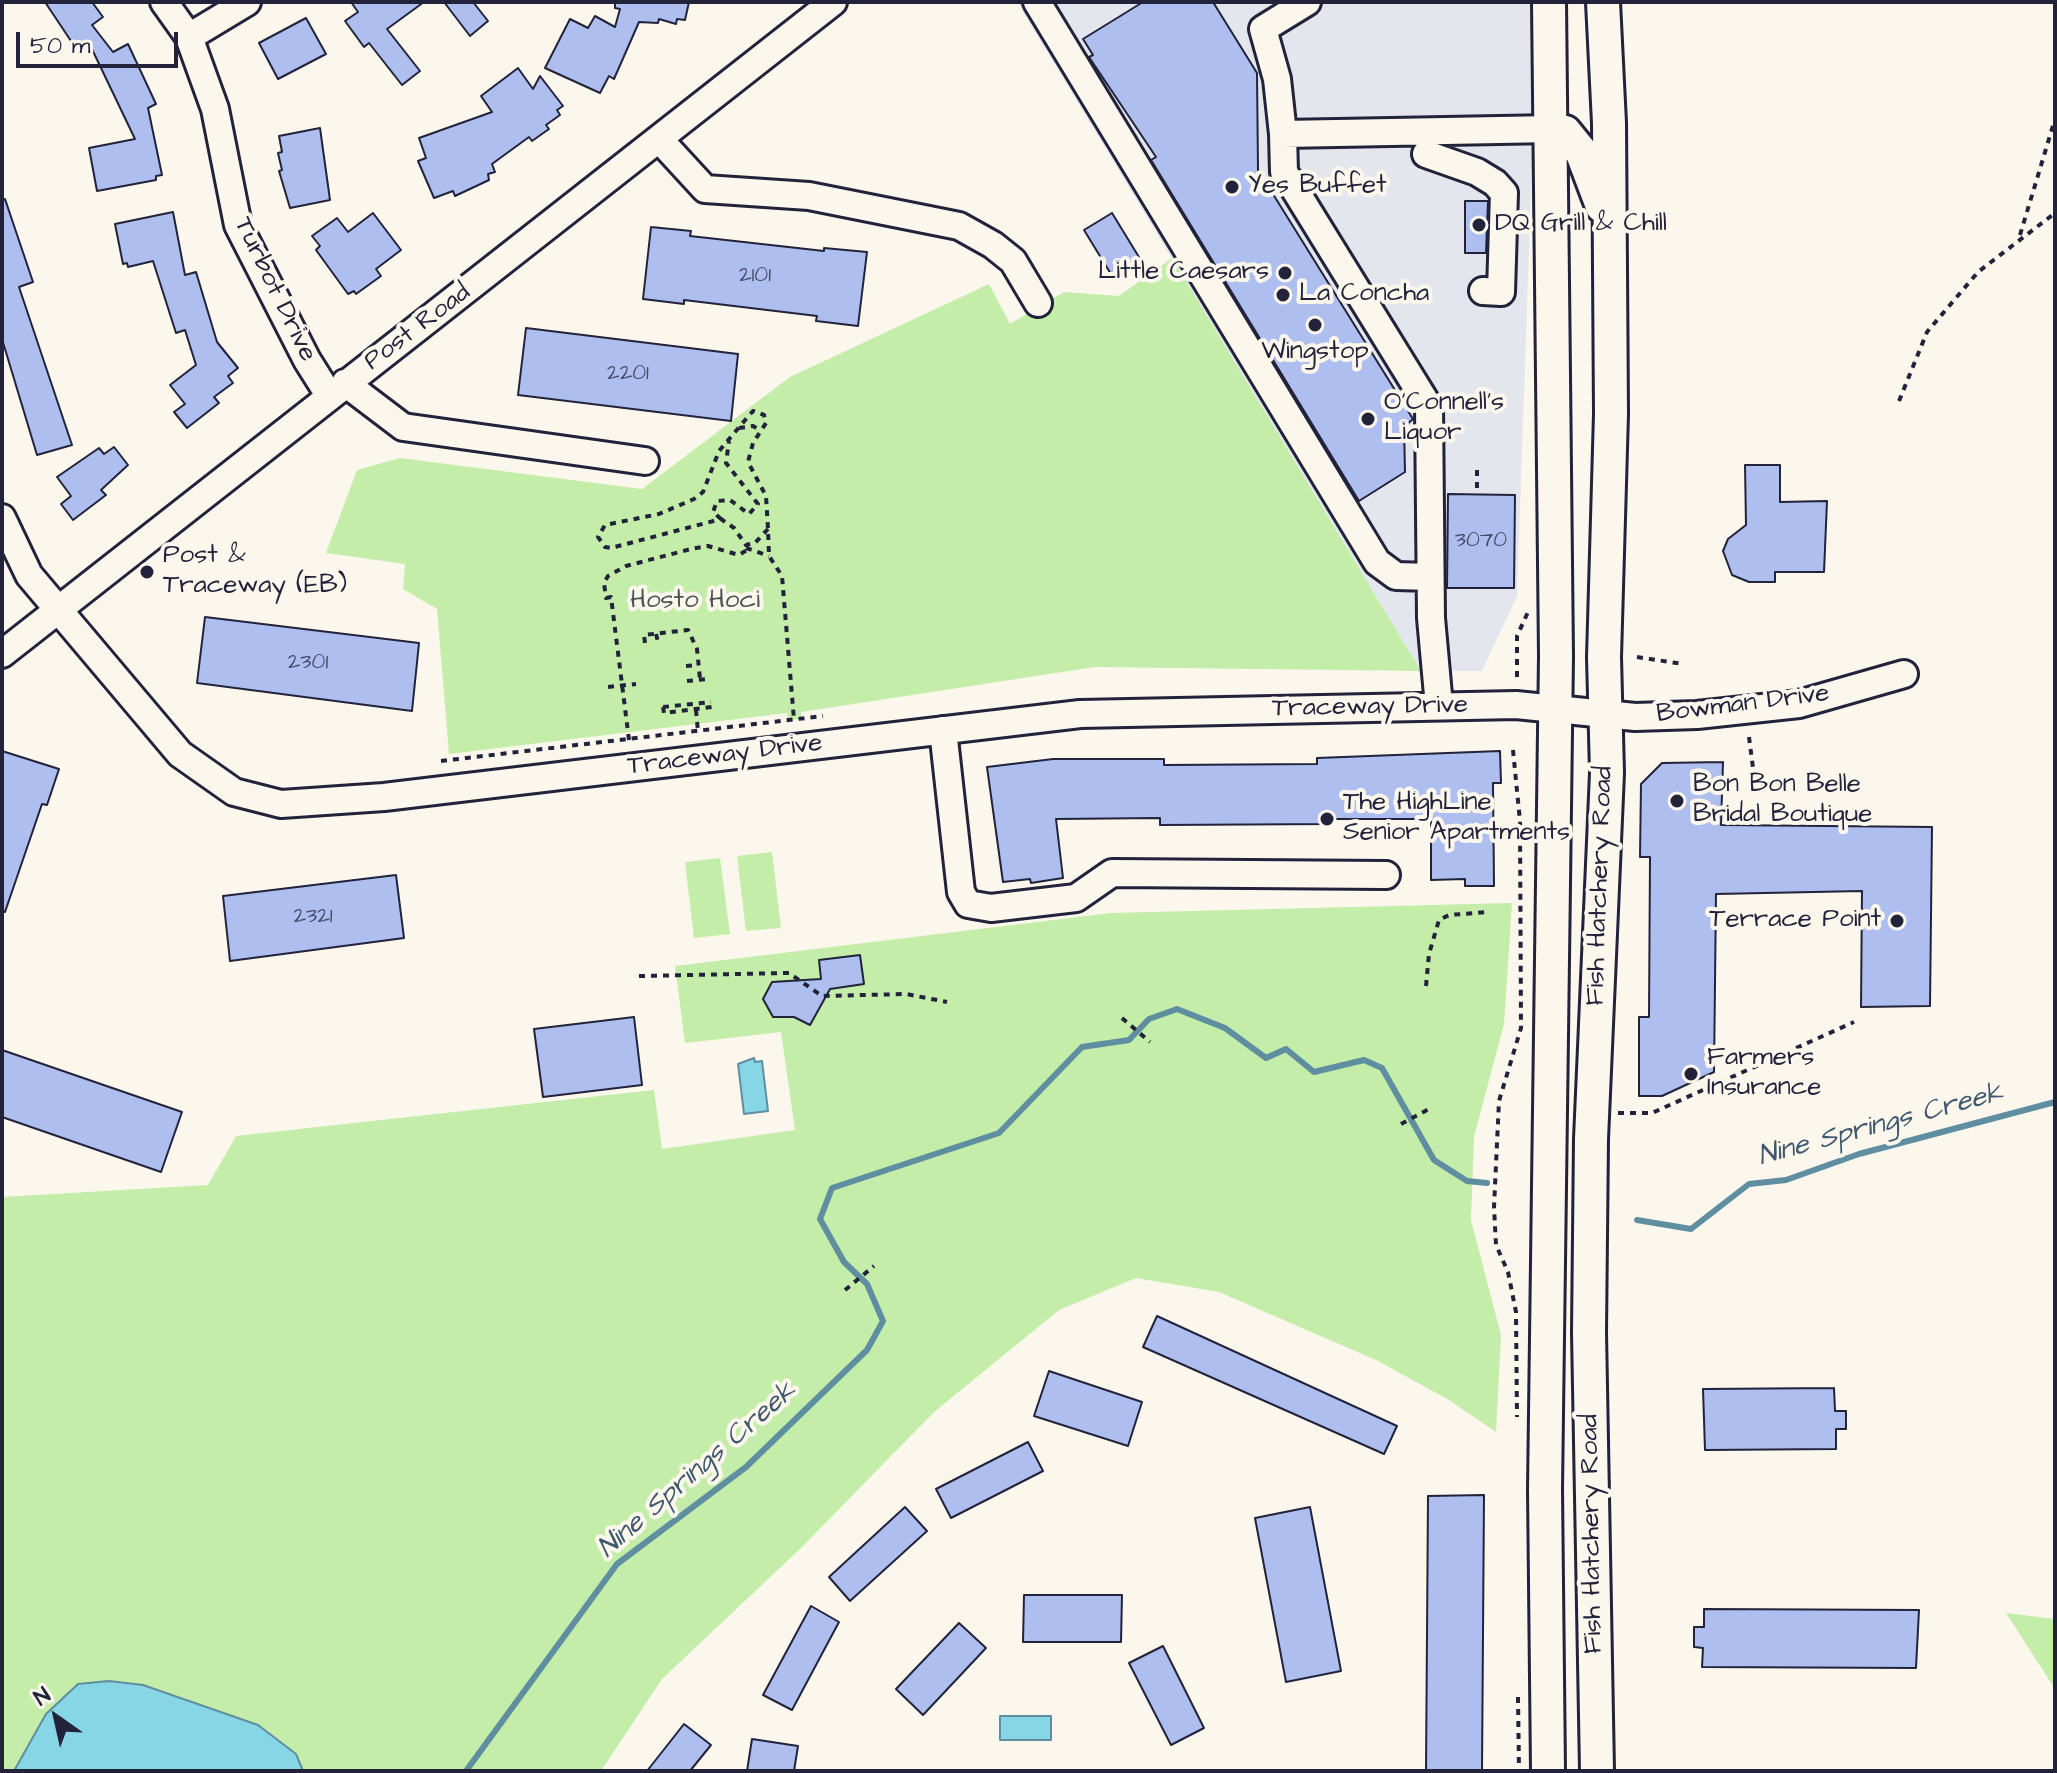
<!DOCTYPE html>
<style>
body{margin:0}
#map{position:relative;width:2057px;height:1773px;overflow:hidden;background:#fbf7ec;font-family:"Architects Daughter",sans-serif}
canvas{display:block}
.frame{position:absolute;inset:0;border:4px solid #22223b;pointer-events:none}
.north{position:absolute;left:16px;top:1677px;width:80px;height:80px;-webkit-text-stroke:6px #fbf7ec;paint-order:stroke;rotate:326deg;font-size:22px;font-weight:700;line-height:32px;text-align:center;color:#22223b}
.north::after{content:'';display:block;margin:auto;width:28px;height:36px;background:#22223b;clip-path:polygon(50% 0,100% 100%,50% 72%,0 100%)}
.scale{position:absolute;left:16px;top:32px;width:162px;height:36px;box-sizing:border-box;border:4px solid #22223b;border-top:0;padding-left:10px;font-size:24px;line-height:28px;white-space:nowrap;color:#22223b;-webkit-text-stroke:6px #fbf7ec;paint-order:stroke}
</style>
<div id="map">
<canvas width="2057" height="1773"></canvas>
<div class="frame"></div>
<div class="north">N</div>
<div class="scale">50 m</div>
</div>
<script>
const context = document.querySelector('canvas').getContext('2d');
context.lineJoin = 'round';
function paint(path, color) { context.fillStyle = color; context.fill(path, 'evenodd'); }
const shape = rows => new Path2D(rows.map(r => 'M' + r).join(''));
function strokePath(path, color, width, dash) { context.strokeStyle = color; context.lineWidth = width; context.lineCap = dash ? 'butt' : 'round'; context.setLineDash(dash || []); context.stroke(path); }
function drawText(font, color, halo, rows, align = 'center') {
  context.font = font + ' "Architects Daughter",sans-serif'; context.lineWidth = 8; context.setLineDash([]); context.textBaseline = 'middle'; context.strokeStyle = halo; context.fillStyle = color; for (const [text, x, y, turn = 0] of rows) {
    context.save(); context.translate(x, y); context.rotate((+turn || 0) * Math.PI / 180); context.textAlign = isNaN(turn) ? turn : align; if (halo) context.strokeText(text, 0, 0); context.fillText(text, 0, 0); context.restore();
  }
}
paint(shape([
 [1017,2,1531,2,1534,102,1517,596,1482,671,1421,671]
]), '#e4e6ed');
paint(shape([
 [1172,258,1421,671,1095,667,801,712,801,719,788,720,787,713,449,754,437,609,403,589,405,564,326,553,357,470,400,458,642,489,790,377,989,284,1010,324,1064,292,1119,296],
 [772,852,781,928,746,931,737,856],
 [720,858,730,934,694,938,685,862],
 [1512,903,1504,1024,1474,1137,1471,1220,1501,1335,1496,1432,1449,1400,1376,1360,1219,1292,1136,1278,1059,1310,934,1412,801,1548,662,1679,601,1771,2,1771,2,1197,208,1185,236,1136,654,1090,662,1149,795,1130,781,1032,685,1043,675,966,1111,913],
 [2006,1613,2055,1619,2055,1689]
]), '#c3eda9');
const water = shape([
 [754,1058,755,1062,762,1061,768,1111,744,1114,738,1064,754,1058],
 [109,1681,143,1685,258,1725,296,1754,303,1771,14,1771,46,1714,78,1684,109,1681],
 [1000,1716,1051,1716,1051,1740,1000,1740,1000,1716]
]);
paint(water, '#87d6e5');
strokePath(water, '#5f8ea1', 2);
strokePath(shape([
 [1637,1220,1691,1229,1749,1184,1786,1180,1859,1154,2055,1102],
 [466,1771,617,1564,746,1467,867,1350,883,1321,867,1284,844,1262,820,1219,832,1188,999,1133,1082,1047,1129,1040,1149,1019,1177,1009,1225,1028,1266,1058,1286,1049,1314,1072,1364,1060,1382,1068,1434,1160,1467,1181,1487,1183]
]), '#5f8ea1', 6);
const building = shape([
 [45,2,92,2,103,17,92,25,113,52,128,44,156,104,148,108,162,175,156,176,156,180,97,191,89,148,135,139,90,45,79,53,45,2],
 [351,2,424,2,387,29,420,71,402,85,369,43,364,47,345,21,358,12,351,2],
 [444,2,473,2,488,21,470,36,444,2],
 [615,2,689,2,685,20,677,19,676,24,659,19,658,23,639,22,614,79,609,76,600,93,545,68,570,19,588,28,595,16,615,27,620,9,615,8,615,2],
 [1143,2,1213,2,1257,73,1258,170,1413,419,1404,427,1405,472,1359,501,1151,160,1156,157,1089,57,1093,55,1083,39,1143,2],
 [306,18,326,54,278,79,259,43,306,18],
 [518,68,533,89,540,76,563,106,557,110,560,115,546,125,549,129,532,141,529,137,492,164,495,172,488,174,489,180,455,196,453,191,434,198,418,161,426,158,419,138,492,112,481,96,518,68],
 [320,128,330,200,290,208,279,171,282,170,278,153,282,152,279,136,320,128],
 [5,199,33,282,19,287,72,445,37,455,2,339,2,200,5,199],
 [1465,201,1488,201,1486,253,1465,253,1465,201],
 [173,212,185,275,196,272,217,342,238,368,228,376,233,383,214,397,219,403,187,428,174,412,185,404,170,385,196,365,185,330,176,333,153,261,128,267,127,263,123,264,115,224,173,212],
 [373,213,401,250,376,269,381,276,356,294,354,291,348,294,316,250,320,246,312,236,337,218,348,232,373,213],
 [1112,213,1142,262,1114,279,1084,230,1112,213],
 [651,227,691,231,690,236,824,251,824,248,867,252,858,326,816,321,817,316,684,300,684,304,643,299,651,227],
 [526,328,738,354,731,421,518,395,526,328],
 [114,447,128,465,101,490,106,495,73,520,61,504,71,496,57,477,99,448,104,454,114,447],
 [1745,465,1780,465,1780,502,1827,501,1824,572,1775,572,1775,582,1749,582,1732,575,1723,551,1728,539,1746,525,1745,465],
 [1448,494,1515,495,1514,588,1447,588,1448,494],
 [205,617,419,643,412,711,197,683,205,617],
 [2,751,59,769,47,805,42,804,5,912,2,911,2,751],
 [1500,751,1501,783,1493,783,1494,886,1465,886,1465,879,1431,880,1431,819,1332,819,1332,824,1160,825,1160,818,1056,819,1063,878,1031,883,1030,879,1003,882,987,767,1053,759,1164,759,1164,765,1317,764,1317,758,1500,751],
 [1723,762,1721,825,1932,827,1930,1006,1861,1007,1862,891,1716,894,1714,1072,1662,1096,1639,1096,1639,1017,1649,1017,1650,857,1640,857,1641,784,1662,763,1723,762],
 [396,875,404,938,230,961,223,896,396,875],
 [860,955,864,984,830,989,810,1025,794,1017,773,1017,763,999,772,982,821,979,819,960,860,955],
 [634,1017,642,1085,543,1097,534,1029,634,1017],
 [2,1050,182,1112,161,1172,2,1117,2,1050],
 [1157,1316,1397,1426,1384,1454,1143,1347,1157,1316],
 [1049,1371,1142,1402,1128,1446,1034,1416,1049,1371],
 [1834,1388,1835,1411,1846,1411,1846,1429,1836,1429,1836,1449,1705,1450,1703,1389,1834,1388],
 [1028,1442,1043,1471,951,1518,936,1489,1028,1442],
 [1484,1495,1482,1771,1426,1771,1428,1496,1484,1495],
 [905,1507,927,1531,850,1601,829,1577,905,1507],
 [1310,1507,1341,1671,1286,1682,1255,1518,1310,1507],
 [1024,1595,1122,1595,1121,1642,1023,1642,1024,1595],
 [811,1606,839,1622,792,1710,763,1695,811,1606],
 [1704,1609,1919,1610,1916,1668,1702,1667,1703,1648,1694,1647,1694,1627,1704,1627,1704,1609],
 [959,1623,986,1648,923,1715,896,1689,959,1623],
 [1163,1646,1204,1728,1171,1745,1129,1663,1163,1646],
 [684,1724,711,1745,690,1771,647,1771,684,1724],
 [752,1739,798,1746,794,1771,747,1771,752,1739]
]);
paint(building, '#aebfef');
strokePath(building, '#22223b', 2);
const minor = shape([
 [164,2,189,37,215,109,238,225,307,360,329,395],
 [1037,2,1377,562,1396,576,1430,577],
 [1307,2,1263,29,1277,79,1283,134,1553,129],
 [189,37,247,2],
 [1283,134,1284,172,1429,407,1431,618,1439,706],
 [659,139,705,189,809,196,959,226,993,245,1013,261,1038,303],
 [1426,154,1477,172,1495,183,1504,193,1501,292,1483,291],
 [345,383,403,427,645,461],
 [2,518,29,575,180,754,234,792,281,804,384,797,1080,714,1516,705,1635,717,1697,715,1799,704,1904,674],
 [2,654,833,2],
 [943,730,961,892,968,904,991,908,1076,898,1112,873,1386,875]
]);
const major = shape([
 [1553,129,1565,132,1582,153,1602,206],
 [1548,1771,1545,1489,1556,656,1549,2],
 [1597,1771,1589,1332,1591,1139,1607,773,1604,657,1611,414,1609,123,1603,2]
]);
strokePath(minor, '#22223b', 32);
strokePath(major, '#22223b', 38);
strokePath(shape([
 [2020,235,2055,119],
 [1899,401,1927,332,1978,272,2055,213],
 [739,428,753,426,760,430],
 [1477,470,1477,494],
 [721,519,713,512,717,501,730,500,749,514,758,504,726,463,729,441],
 [768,529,755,543,746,545,734,528,721,519,611,548,605,547,598,537,605,525,659,514,694,499,703,492,719,451,746,419,753,411,764,415,766,423,753,443,748,462,766,496,768,529,769,556,782,576,794,720],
 [746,548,769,556],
 [656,634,658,642],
 [645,643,644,635,688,630,697,649,700,679],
 [1637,657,1683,664],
 [686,666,698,665],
 [1517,677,1517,636,1528,612],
 [687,681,708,679],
 [608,687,636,684],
 [663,707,664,713,712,707],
 [663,707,711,702],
 [696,710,698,732],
 [1749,737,1753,768,1768,787,1782,792],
 [629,740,611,597,606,598,604,583,608,576,626,566,691,549,708,546,739,555,747,550],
 [1513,750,1520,821,1521,1028,1499,1101,1494,1207,1496,1245,1508,1272,1516,1312,1517,1417],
 [441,761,823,716],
 [639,976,789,973,822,996,906,994,947,1002],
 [1426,986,1429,954,1439,920,1449,915,1488,912],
 [1122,1018,1150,1042],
 [1618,1113,1652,1113,1854,1022],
 [1401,1124,1429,1109],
 [845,1290,874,1266],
 [1518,1697,1519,1771]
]), '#22223b', 4, [6, 6]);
strokePath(minor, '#fbf7ec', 26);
strokePath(major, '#fbf7ec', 32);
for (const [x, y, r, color] of [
 [1232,187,8,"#22223b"],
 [1479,225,8,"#22223b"],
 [1285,273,8,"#22223b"],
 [1283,295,8,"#22223b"],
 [1315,325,8,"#22223b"],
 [1368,419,8,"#22223b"],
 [147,572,8,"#22223b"],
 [1677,801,8,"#22223b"],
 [1327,819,8,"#22223b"],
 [1897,921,8,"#22223b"],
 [1691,1074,8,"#22223b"]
]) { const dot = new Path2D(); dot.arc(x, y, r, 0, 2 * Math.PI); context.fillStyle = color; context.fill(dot); strokePath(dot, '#fbf7ec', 3); }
drawText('22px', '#454968', null, [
 ["2101",755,276],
 ["2201",628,374],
 ["3070",1481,541],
 ["2301",308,663],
 ["2321",313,917]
]);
drawText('26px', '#22223b', '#fbf7ec', [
 ["Yes Buffet",1248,187],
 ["DQ Grill & Chill",1495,225],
 ["Little Caesars",1269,273,"right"],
 ["La Concha",1299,295],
 ["Wingstop",1315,353,"center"],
 ["O'Connell's",1384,404],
 ["Liquor",1384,434],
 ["Post &",163,557],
 ["Traceway (EB)",163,587],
 ["Bon Bon Belle",1693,786],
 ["Bridal Boutique",1693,816],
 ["The HighLine",1343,804],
 ["Senior Apartments",1343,834],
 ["Terrace Point",1881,921,"right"],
 ["Farmers",1707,1059],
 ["Insurance",1707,1089]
], 'left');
drawText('26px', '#22223b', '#fbf7ec', [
 ["Turbot Drive",274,290,64],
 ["Post Road",418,328,-37],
 ["Bowman Drive",1743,705,-7],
 ["Traceway Drive",1370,708,-1],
 ["Traceway Drive",725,756,-7],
 ["Fish Hatchery Road",1601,886,-88],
 ["Fish Hatchery Road",1593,1534,-91]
]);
drawText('26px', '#4a5556', '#fbf7ec', [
 ["Hosto Hoci",695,602]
]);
drawText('italic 28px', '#40586e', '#fbf7ec', [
 ["Nine Springs Creek",1881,1126,-15],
 ["Nine Springs Creek",698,1471,-41]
]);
</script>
